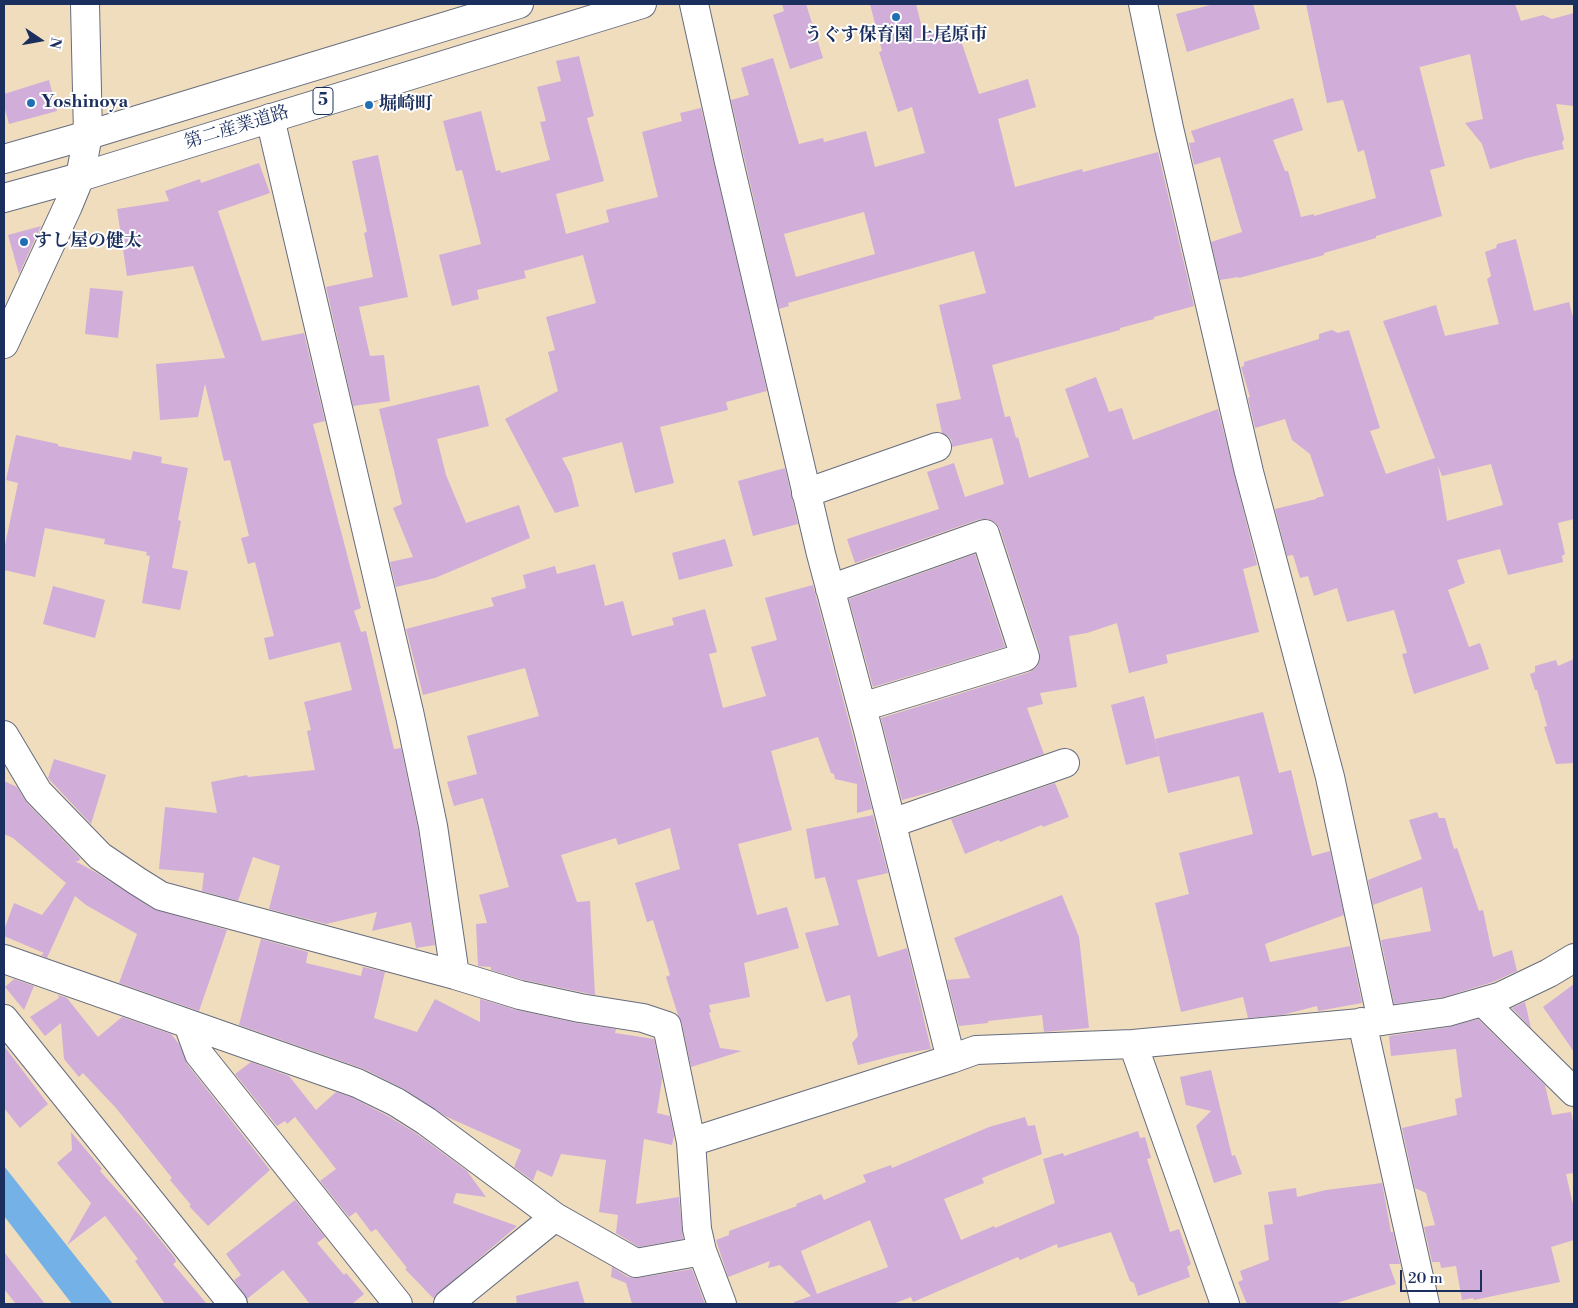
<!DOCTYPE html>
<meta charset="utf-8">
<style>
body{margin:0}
#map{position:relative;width:1578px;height:1308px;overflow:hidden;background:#f0ddbd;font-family:"Libre Bodoni",serif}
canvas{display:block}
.frame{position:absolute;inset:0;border:5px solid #1b2f5e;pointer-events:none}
.north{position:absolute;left:15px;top:15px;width:50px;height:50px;-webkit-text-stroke:4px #fff;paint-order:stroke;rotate:102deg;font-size:14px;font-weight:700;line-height:20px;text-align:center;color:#1b2f5e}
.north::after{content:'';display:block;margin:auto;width:18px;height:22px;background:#1b2f5e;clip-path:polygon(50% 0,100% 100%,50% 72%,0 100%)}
.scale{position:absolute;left:1400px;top:1270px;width:82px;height:22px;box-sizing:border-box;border:2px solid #1b2f5e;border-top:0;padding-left:6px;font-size:15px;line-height:18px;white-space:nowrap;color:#1b2f5e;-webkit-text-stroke:4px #fff;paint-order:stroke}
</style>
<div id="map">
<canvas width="1578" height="1308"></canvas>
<div class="frame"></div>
<div class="north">N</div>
<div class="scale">20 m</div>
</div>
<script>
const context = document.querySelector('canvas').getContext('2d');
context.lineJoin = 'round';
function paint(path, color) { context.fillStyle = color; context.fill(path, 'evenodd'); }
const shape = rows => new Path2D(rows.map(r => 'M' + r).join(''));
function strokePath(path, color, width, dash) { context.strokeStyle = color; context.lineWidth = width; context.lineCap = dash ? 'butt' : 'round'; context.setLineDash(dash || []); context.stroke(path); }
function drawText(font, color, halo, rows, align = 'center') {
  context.font = font + ' "Libre Bodoni","Noto Serif JP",serif'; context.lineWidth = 4; context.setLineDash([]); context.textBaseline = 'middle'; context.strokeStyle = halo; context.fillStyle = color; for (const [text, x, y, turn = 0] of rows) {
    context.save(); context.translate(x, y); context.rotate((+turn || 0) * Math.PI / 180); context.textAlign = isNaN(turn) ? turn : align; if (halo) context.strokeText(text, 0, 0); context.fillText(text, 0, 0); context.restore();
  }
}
paint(shape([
 [4,1166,113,1304,72,1304,4,1216]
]), '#73b1e6');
paint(shape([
 [782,4,806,4,823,58,790,69,773,15,784,11],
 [870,4,916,4,924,36,956,26,979,94,1028,79,1036,107,998,119,1015,187,1082,169,1083,172,1158,152,1194,306,1154,317,1154,319,1120,328,1120,330,992,365,1005,417,1010,416,1016,438,1018,437,1029,478,1089,457,1065,389,1096,377,1109,412,1122,408,1133,440,1218,409,1257,565,1243,569,1259,632,1166,655,1168,663,1129,673,1117,623,1087,633,1069,636,1077,687,1040,693,1043,704,1027,708,1044,754,939,790,902,800,881,718,1030,672,1037,667,1040,660,1040,652,1000,529,995,522,987,519,980,519,855,563,847,539,939,509,927,472,954,463,965,497,1004,484,992,438,952,447,952,441,948,436,942,433,936,404,961,399,939,305,986,293,974,251,788,303,789,306,779,309,731,100,749,95,741,68,773,58,799,144,823,138,824,142,866,131,875,167,925,153,912,107,898,112,879,52,882,51],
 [864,212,875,254,796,277,784,234],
 [1214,4,1253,4,1260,29,1187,52,1176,14],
 [1306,4,1515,4,1521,21,1543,15,1552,19,1574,13,1574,106,1556,104,1564,139,1562,143,1564,149,1527,158,1490,169,1482,144,1465,123,1483,119,1470,54,1420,67,1419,65,1445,166,1430,170,1442,216,1376,236,1376,238,1324,253,1324,255,1239,278,1238,277,1220,280,1211,242,1242,232,1220,157,1194,165,1189,143,1195,142,1191,131,1293,98,1303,130,1273,140,1285,171,1288,171,1301,217,1314,214,1314,216,1376,198,1364,150,1358,152,1343,100,1327,103],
 [579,56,594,116,587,118,604,181,556,194,566,234,609,222,606,210,658,197,642,132,682,121,680,113,701,108,767,391,726,402,728,410,660,427,674,483,635,493,622,442,562,458,571,475,579,506,555,513,505,419,558,391,548,352,555,350,546,317,596,303,583,255,524,271,526,278,477,290,479,299,452,306,439,255,481,244,462,170,456,171,443,121,481,111,496,171,500,170,501,173,550,160,540,122,546,121,537,87,561,81,556,61],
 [49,80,57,111,9,124,4,106,4,94],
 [378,155,408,297,359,307,370,356,384,355,390,401,353,406,326,287,373,277,364,233,367,232,352,161],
 [259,163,270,193,218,211,262,341,304,333,325,421,313,424,361,608,354,611,361,632,366,631,394,749,401,748,418,829,435,945,416,948,411,922,372,931,377,912,326,924,269,909,280,866,253,857,238,901,202,891,204,873,159,869,165,807,217,813,211,782,247,775,248,777,315,770,307,731,311,730,304,702,352,690,340,642,269,660,264,638,274,636,255,562,248,564,241,538,249,536,230,460,224,461,205,384,198,417,160,420,156,364,225,358,193,266,127,276,117,209,169,201,165,191,200,179,201,183],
 [41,226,19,274,8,235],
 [1516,239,1534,311,1569,302,1574,321,1574,519,1558,523,1565,554,1562,556,1563,562,1508,575,1500,549,1457,560,1465,583,1448,590,1469,647,1480,643,1489,669,1414,694,1402,654,1407,653,1394,610,1347,622,1337,588,1314,596,1308,576,1300,578,1293,555,1287,556,1275,509,1316,499,1316,498,1324,496,1310,454,1292,440,1285,419,1255,428,1248,398,1250,397,1241,367,1244,366,1244,362,1319,339,1319,334,1332,330,1338,333,1349,330,1380,428,1370,431,1386,474,1435,458,1383,321,1436,305,1445,336,1499,324,1487,279,1491,276,1485,252,1496,248,1497,244],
 [1491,464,1503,505,1447,521,1438,466,1442,476],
 [90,288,123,291,118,338,85,334],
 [479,385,489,426,437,439,446,475,466,523,519,505,530,538,435,578,396,587,390,562,413,557,393,508,402,504,379,409],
 [16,435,58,444,58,446,131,460,133,451,162,457,161,463,188,468,178,520,181,521,172,568,188,571,180,610,142,603,150,556,146,555,147,552,104,544,105,539,45,528,35,577,4,570,4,550,18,483,6,480],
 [785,468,798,524,753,536,738,481],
 [725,539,733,566,679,580,672,553],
 [975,554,1005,647,873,687,849,599],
 [595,564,605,606,623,601,632,636,674,625,672,618,705,609,717,652,709,654,723,708,766,696,751,647,777,640,765,598,813,585,872,809,857,813,857,784,835,779,834,774,831,773,818,737,771,751,792,830,738,844,757,915,787,907,799,948,744,963,750,997,709,1005,711,1012,709,1013,720,1048,742,1051,691,1067,682,1023,678,1015,666,977,670,975,653,920,647,922,635,883,680,869,670,828,618,845,616,838,561,855,577,902,590,901,595,995,524,980,491,970,491,967,478,966,476,924,487,923,479,895,509,887,483,798,454,806,447,782,477,774,467,736,539,716,525,668,423,695,406,629,494,606,491,598,526,588,523,575,555,566,557,574],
 [53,586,105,600,95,638,43,624],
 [1574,659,1574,763,1556,764,1544,727,1547,726,1537,690,1535,690,1530,674,1535,672,1535,666,1556,660,1558,666],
 [1144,696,1159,756,1126,765,1111,705],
 [1263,712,1279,773,1291,770,1312,856,1330,851,1344,915,1265,944,1270,962,1350,946,1362,1003,1318,1011,1317,1006,1282,1015,1248,1018,1243,997,1181,1012,1155,903,1189,894,1179,853,1253,834,1239,776,1168,793,1155,739],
 [54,759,106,775,91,824,48,778],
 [4,781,17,787,27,803,80,858,79,861,75,861,97,873,153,909,227,930,199,1011,119,983,137,934,86,905,75,896,47,958,41,955,44,953,4,936,4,930,14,903,42,915,66,883,13,838,4,834],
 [1055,783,1069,817,1043,827,1042,825,1000,842,999,840,965,854,951,819],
 [1437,812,1439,818,1445,818,1454,849,1457,848,1479,911,1483,910,1493,957,1512,950,1517,971,1493,982,1444,997,1394,1004,1381,940,1431,931,1422,887,1373,905,1368,880,1422,859,1409,820],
 [873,815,888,873,857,880,878,957,907,948,931,1049,900,1054,858,1065,852,1043,858,1036,850,995,826,1002,805,933,839,925,825,877,815,879,806,829],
 [1062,895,1079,937,1089,1028,1044,1032,1042,1015,988,1021,988,1023,959,1026,947,980,970,978,954,938],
 [261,939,308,952,306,963,361,976,363,967,385,972,374,1018,417,1032,435,999,480,1022,480,999,517,1010,577,1023,616,1029,615,1033,654,1039,662,1079,657,1113,670,1116,674,1136,672,1145,644,1139,636,1204,679,1197,683,1239,639,1247,616,1233,618,1215,599,1212,606,1160,561,1154,552,1177,537,1170,533,1181,514,1167,521,1150,445,1116,404,1089,364,1069,239,1025],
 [14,979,34,986,24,1010,5,987],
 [1574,984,1574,1052,1543,1007],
 [58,995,67,998,98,1037,122,1017,171,1034,179,1044,187,1064,270,1170,208,1226,189,1206,191,1205,170,1180,172,1178,116,1108,83,1073,79,1077,64,1059,61,1023,45,1036,30,1017,59,998],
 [1525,1002,1531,1028,1512,1008],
 [1478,1019,1545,1085,1552,1115,1571,1112,1574,1127,1574,1173,1566,1174,1574,1209,1574,1240,1551,1247,1560,1282,1474,1300,1473,1298,1462,1300,1456,1266,1441,1268,1440,1262,1432,1262,1424,1227,1435,1225,1426,1193,1415,1188,1402,1128,1457,1115,1455,1099,1462,1097,1456,1049,1391,1056,1389,1036,1449,1027],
 [4,1046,48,1104,20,1128,4,1108],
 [251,1062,289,1076,316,1110,336,1092,351,1097,388,1116,417,1134,467,1171,486,1197,456,1193,453,1203,517,1226,433,1298,405,1269,407,1268,376,1229,371,1232,356,1212,349,1217,320,1181,336,1169,295,1117,287,1124,285,1121,277,1126,235,1074],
 [1211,1070,1232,1156,1235,1155,1242,1174,1214,1183,1196,1126,1211,1111,1186,1105,1180,1077],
 [1025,1117,1028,1126,1035,1125,1042,1154,982,1178,984,1183,944,1199,961,1240,994,1226,995,1228,1055,1203,1043,1159,1063,1153,1064,1156,1138,1131,1140,1138,1145,1137,1151,1158,1147,1159,1170,1232,1179,1229,1191,1264,1187,1267,1190,1277,1138,1296,1134,1283,1130,1281,1111,1232,1058,1248,1057,1244,1020,1260,1018,1257,913,1302,911,1297,893,1304,794,1304,794,1302,811,1296,780,1265,768,1268,770,1261,728,1277,716,1240,729,1235,729,1231,797,1206,796,1204,821,1194,824,1200,866,1182,863,1175,891,1165,892,1168,989,1127],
 [870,1220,888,1267,817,1294,801,1251],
 [71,1132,102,1169,100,1171,144,1220,175,1258,176,1262,173,1264,207,1304,165,1304,135,1261,138,1259,105,1216,67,1245,91,1203,57,1163,72,1150],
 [1382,1183,1391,1232,1393,1232,1400,1264,1389,1264,1396,1284,1334,1304,1247,1304,1238,1282,1243,1280,1240,1271,1269,1260,1264,1225,1273,1224,1268,1192,1296,1188,1297,1197,1326,1190],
 [295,1200,325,1237,317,1243,344,1275,346,1273,364,1294,352,1304,310,1304,283,1270,247,1299,234,1280,241,1275,226,1254],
 [4,1252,45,1304,16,1304,4,1289],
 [612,1267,628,1277,638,1278,692,1269,705,1304,632,1304,626,1283,611,1277],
 [578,1281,585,1304,517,1304,516,1296]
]), '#d1add9');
const street = shape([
 [694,4,729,162,821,554,868,730,951,1059],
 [1143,4,1169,128,1249,472,1330,777,1382,1021],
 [270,118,410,716,433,826,455,975],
 [4,344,68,206,80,177,88,135,85,4],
 [806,493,937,447],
 [830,589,985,534,1025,657,862,707],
 [4,735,38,792,100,856,137,881,161,896,455,975,520,995,580,1008,643,1018,667,1026,691,1142,697,1229,702,1251,722,1304],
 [892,823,1065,763],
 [4,959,357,1083,396,1102,426,1121,555,1217,636,1263,702,1251],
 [1483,1002,1574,1092],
 [4,1019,233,1304],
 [1362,1022,1425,1304],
 [188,1024,199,1054,398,1304],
 [1133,1044,1225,1304],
 [691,1142,951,1059,976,1050,1133,1044,1382,1021,1447,1012,1499,997,1549,973,1574,958],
 [448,1304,555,1217]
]);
const primary = shape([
 [4,159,88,135,519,4],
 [4,198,80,177,642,4]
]);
strokePath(street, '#666c7f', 30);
strokePath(primary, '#666c7f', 30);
strokePath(street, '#fff', 28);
strokePath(primary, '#fff', 28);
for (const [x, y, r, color] of [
 [896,17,5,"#1f6fb2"],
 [31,103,5,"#1f6fb2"],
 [369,105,5,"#1f6fb2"],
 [24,242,5,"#1f6fb2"]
]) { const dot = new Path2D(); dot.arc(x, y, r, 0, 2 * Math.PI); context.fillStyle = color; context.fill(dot); strokePath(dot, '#fff', 2); }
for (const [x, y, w] of [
 [323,101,20]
]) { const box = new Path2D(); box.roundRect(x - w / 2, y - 13.5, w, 27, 4); context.fillStyle = '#fff'; context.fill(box); strokePath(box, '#1b2f5e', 1); }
drawText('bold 16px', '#1b2f5e', null, [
 ["5",323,101]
]);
drawText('bold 18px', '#1b2f5e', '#fff', [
 ["うぐす保育園 上尾原市",896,36,"center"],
 ["Yoshinoya",41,103],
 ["堀崎町",379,105],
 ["すし屋の健太",34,242]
], 'left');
drawText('18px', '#1b2f5e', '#fff', [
 ["第二産業道路",237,128,-17]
]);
</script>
